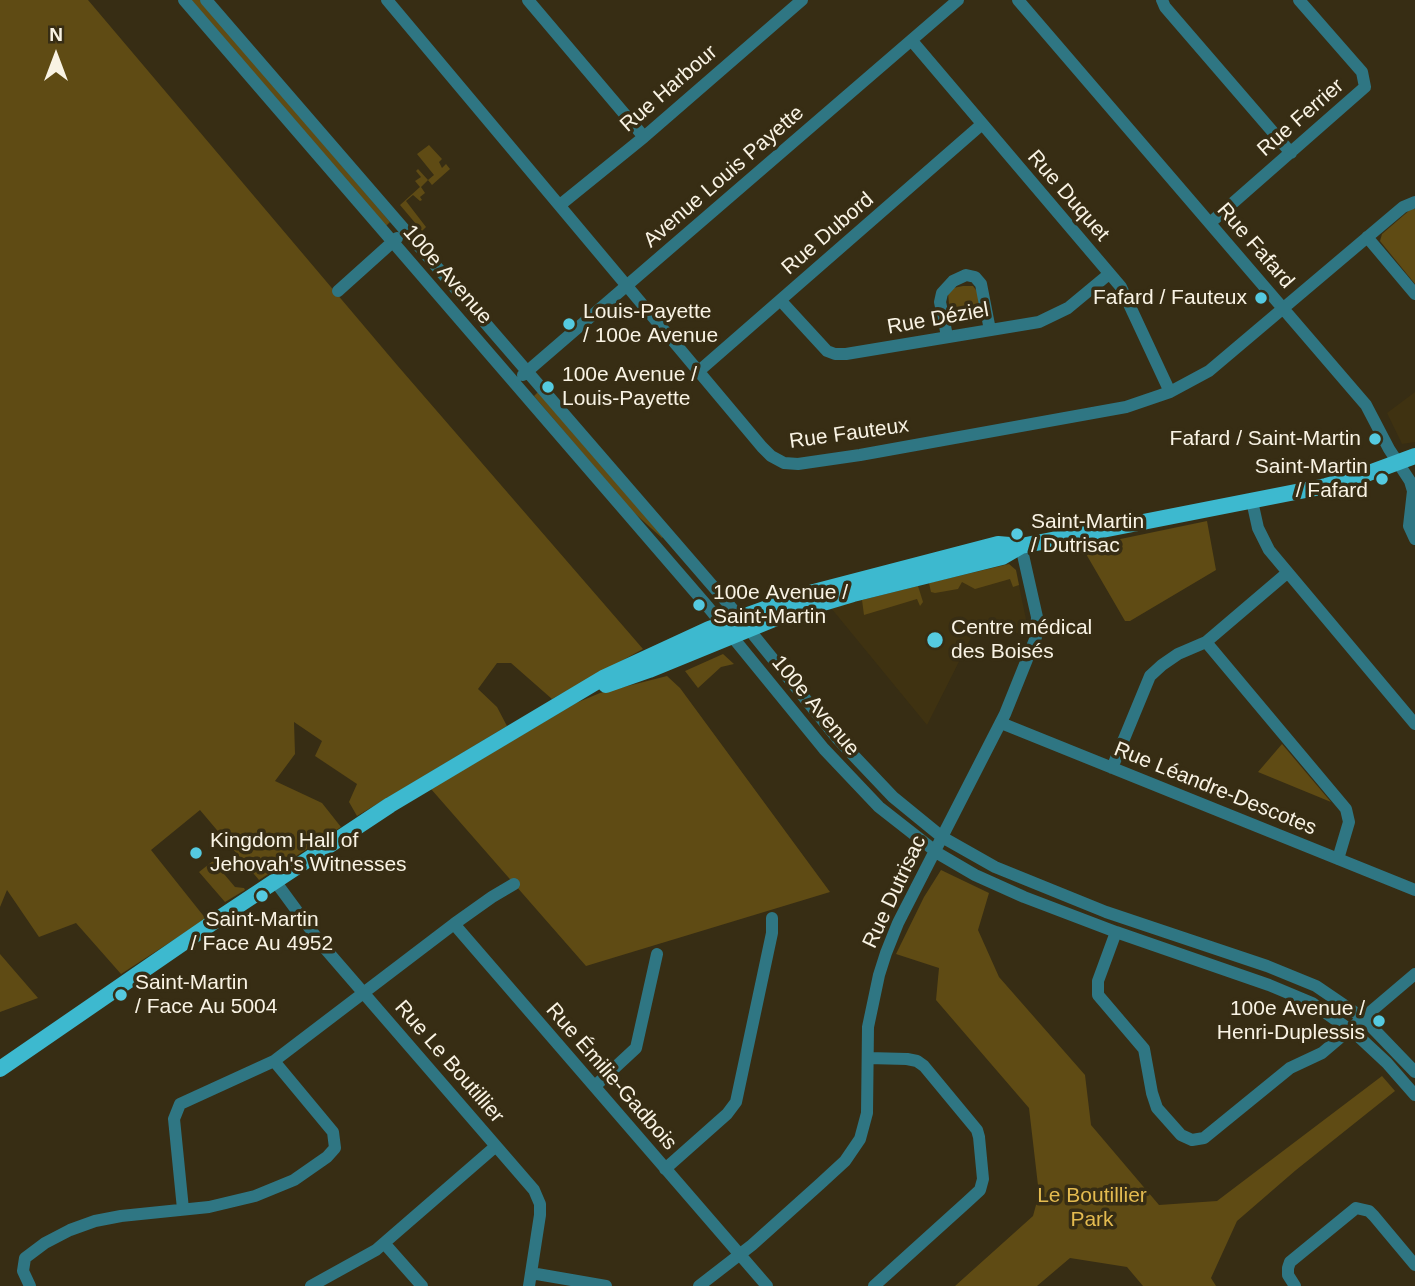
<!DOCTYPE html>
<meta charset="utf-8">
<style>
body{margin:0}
#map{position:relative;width:1415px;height:1286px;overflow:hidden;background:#372d14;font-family:Helvetica,sans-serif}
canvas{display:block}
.north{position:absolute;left:21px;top:21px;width:70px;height:70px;-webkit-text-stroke:5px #372d14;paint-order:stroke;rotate:0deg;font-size:19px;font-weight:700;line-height:28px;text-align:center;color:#f9f3e4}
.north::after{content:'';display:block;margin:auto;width:24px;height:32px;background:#f9f3e4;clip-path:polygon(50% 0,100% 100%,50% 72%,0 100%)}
</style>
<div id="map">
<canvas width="1415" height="1286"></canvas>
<div class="north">N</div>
</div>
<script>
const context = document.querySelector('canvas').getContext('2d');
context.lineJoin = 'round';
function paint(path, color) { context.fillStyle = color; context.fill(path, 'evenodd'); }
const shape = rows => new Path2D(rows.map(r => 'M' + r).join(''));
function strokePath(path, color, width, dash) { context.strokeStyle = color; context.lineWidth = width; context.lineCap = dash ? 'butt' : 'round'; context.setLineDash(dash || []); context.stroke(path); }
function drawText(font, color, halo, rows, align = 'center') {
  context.font = font + ' Helvetica,sans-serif'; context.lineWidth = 7; context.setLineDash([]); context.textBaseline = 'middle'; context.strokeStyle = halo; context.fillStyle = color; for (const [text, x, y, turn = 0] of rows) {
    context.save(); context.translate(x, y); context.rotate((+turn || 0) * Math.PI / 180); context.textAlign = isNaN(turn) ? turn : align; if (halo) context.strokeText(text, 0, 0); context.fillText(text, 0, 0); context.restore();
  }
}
paint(shape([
 [1415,392,1415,442,1402,444,1387,413],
 [1009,564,1016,571,1027,624,1026,635,998,629,980,620,927,725,831,608]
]), '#3f3211');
paint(shape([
 [0,0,88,0,397,365,643,649,552,699,511,663,497,663,478,689,497,707,507,726,357,816,349,802,357,784,315,756,322,741,294,722,295,754,275,781,322,803,341,827,259,880,200,810,151,850,206,919,121,974,76,923,39,937,7,890,0,907],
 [191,0,200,0,390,222,386,226],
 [429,145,442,159,439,162,442,168,446,164,450,169,432,185,428,180,421,187,425,193,420,197,422,200,420,201,413,195,406,201,426,227,422,231,400,205,420,187,415,181,421,177,416,171,418,169,428,180,434,175,417,154],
 [1411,209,1415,209,1415,284,1380,241,1382,234],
 [963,286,973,286,979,294,980,316,975,320,955,322,950,315,948,293,953,288],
 [538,392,663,537,662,538,631,510,534,396],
 [1207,521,1216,570,1130,621,1125,621,1082,547],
 [1009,564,1016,570,1019,585,1013,587,1010,579,975,589,962,582,958,589,935,593,931,592,929,583],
 [918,586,923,602,920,606,917,599,864,615,862,600],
 [723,654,734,664,721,667,698,688,685,671],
 [667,676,680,688,830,892,586,966,431,789,576,703,600,693],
 [1282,744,1331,802,1258,772],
 [213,861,235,887,244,888,245,890,225,902,199,872],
 [941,870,989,893,978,930,999,977,1085,1075,1091,1125,1159,1205,1217,1201,1382,1076,1395,1091,1296,1170,1237,1221,1211,1278,1216,1286,1143,1286,1127,1267,1070,1258,1037,1286,955,1286,1033,1216,1039,1194,1029,1108,936,1000,939,968,896,954,924,897],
 [0,954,38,998,0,1012]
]), '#5f4b14');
strokePath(shape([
 [184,0,708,607,824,749,879,807,939,854,975,875,1024,897,1116,932,1269,985,1312,1003,1357,1035,1387,1063,1415,1095],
 [206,0,730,606,837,738,893,797,942,837,995,867,1106,912,1267,966,1316,986,1363,1018,1415,1072],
 [387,0,762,447,771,456,784,463,798,464,860,455,1126,407,1170,392,1209,371,1403,207,1415,202],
 [528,0,644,137],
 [1018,0,1366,405,1389,449,1410,481,1413,491,1409,526,1415,539],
 [1162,0,1165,7,1291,153],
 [912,41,1121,287,1170,392],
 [560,205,644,137,802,0],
 [1210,223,1365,87,1362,72,1299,0],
 [1367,237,1415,294],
 [338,291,397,238],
 [781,301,827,351,835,354,846,354,1039,322,1068,308,1109,274],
 [947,336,940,302,942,293,953,281,966,275,975,277,981,284,990,330],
 [699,371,981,125],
 [523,375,958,0],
 [1252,501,1258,528,1269,550,1415,724],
 [1206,642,1346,809,1349,822,1338,859],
 [1001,723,1415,890],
 [1112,768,1150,676,1162,665,1178,654,1206,642,1287,573],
 [275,881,322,945,534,1190,540,1204,540,1215,529,1286],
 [454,924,767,1286],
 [1116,932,1098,981,1098,995,1144,1049,1152,1093,1157,1108,1181,1135,1192,1140,1204,1138,1290,1068,1322,1053,1415,974],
 [868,1058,907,1059,917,1061,924,1066,977,1130,979,1137,983,1179,980,1190,967,1202,874,1286],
 [595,1086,636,1048,657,954],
 [665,1169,727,1114,736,1102,772,933,772,918],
 [183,1209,174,1119,180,1104,274,1061,454,924,492,897,514,884],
 [384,1243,422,1286],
 [531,1273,606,1286],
 [30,1286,23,1271,25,1258,45,1243,70,1230,95,1221,121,1216,209,1207,255,1196,294,1180,327,1157,335,1148,333,1132,274,1061],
 [311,1286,376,1250,496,1146],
 [699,1286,752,1245,820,1184,845,1161,860,1139,867,1113,868,1027,879,975,886,953,898,923,1005,714,1036,637,1037,617,1021,546],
 [1295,1286,1288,1275,1288,1268,1290,1262,1356,1208,1369,1211,1374,1216,1415,1265]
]), '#2f7683', 12);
strokePath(shape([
 [606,685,649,670,786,614,853,594,1002,557,1021,546],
 [0,1069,215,921,390,805,603,678,709,629,806,594,998,544,1021,546,1326,486,1358,477,1415,456]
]), '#3db9cf', 16);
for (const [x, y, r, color] of [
 [1261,298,7,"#55cae0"],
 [569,324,7,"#55cae0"],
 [548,387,7,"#55cae0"],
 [1375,439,7,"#55cae0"],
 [1382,479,7,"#55cae0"],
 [1017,534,7,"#55cae0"],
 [699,605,7,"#55cae0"],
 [935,640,9,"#55cae0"],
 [196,853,7,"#55cae0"],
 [262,896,7,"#55cae0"],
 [121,995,7,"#55cae0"],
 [1379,1021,7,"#55cae0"]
]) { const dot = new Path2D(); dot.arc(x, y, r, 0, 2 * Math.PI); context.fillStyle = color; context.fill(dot); strokePath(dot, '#372d14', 2.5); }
drawText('21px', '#f9f3e4', '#372d14', [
 ["Rue Harbour",669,89,-41],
 ["Rue Ferrier",1301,118,-41],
 ["Avenue Louis Payette",724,177,-41],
 ["Rue Duquet",1068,196,49],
 ["Rue Dubord",828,234,-41],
 ["Rue Fafard",1255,246,49],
 ["100e Avenue",447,275,49],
 ["Rue Déziel",938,319,-10],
 ["Rue Fauteux",849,434,-8],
 ["100e Avenue",815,706,50],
 ["Rue Léandre-Descotes",1215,789,22],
 ["Rue Dutrisac",895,892,-65],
 ["Rue Le Boutillier",449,1062,49],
 ["Rue Émilie-Gadbois",611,1077,49]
]);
drawText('21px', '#f9f3e4', '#372d14', [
 ["Fafard / Fauteux",1247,298,"right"],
 ["Louis-Payette",583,312],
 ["/ 100e Avenue",583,336],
 ["100e Avenue /",562,375],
 ["Louis-Payette",562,399],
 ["Fafard / Saint-Martin",1361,439,"right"],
 ["Saint-Martin",1368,467,"right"],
 ["/ Fafard",1368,491,"right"],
 ["Saint-Martin",1031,522],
 ["/ Dutrisac",1031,546],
 ["100e Avenue /",713,593],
 ["Saint-Martin",713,617],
 ["Centre médical",951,628],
 ["des Boisés",951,652],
 ["Kingdom Hall of",210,841],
 ["Jehovah's Witnesses",210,865],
 ["Saint-Martin",262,920,"center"],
 ["/ Face Au 4952",262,944,"center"],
 ["Saint-Martin",135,983],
 ["/ Face Au 5004",135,1007],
 ["100e Avenue /",1365,1009,"right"],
 ["Henri-Duplessis",1365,1033,"right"]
], 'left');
drawText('21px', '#e4bb50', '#372d14', [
 ["Le Boutillier",1092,1196],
 ["Park",1092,1220]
]);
</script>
